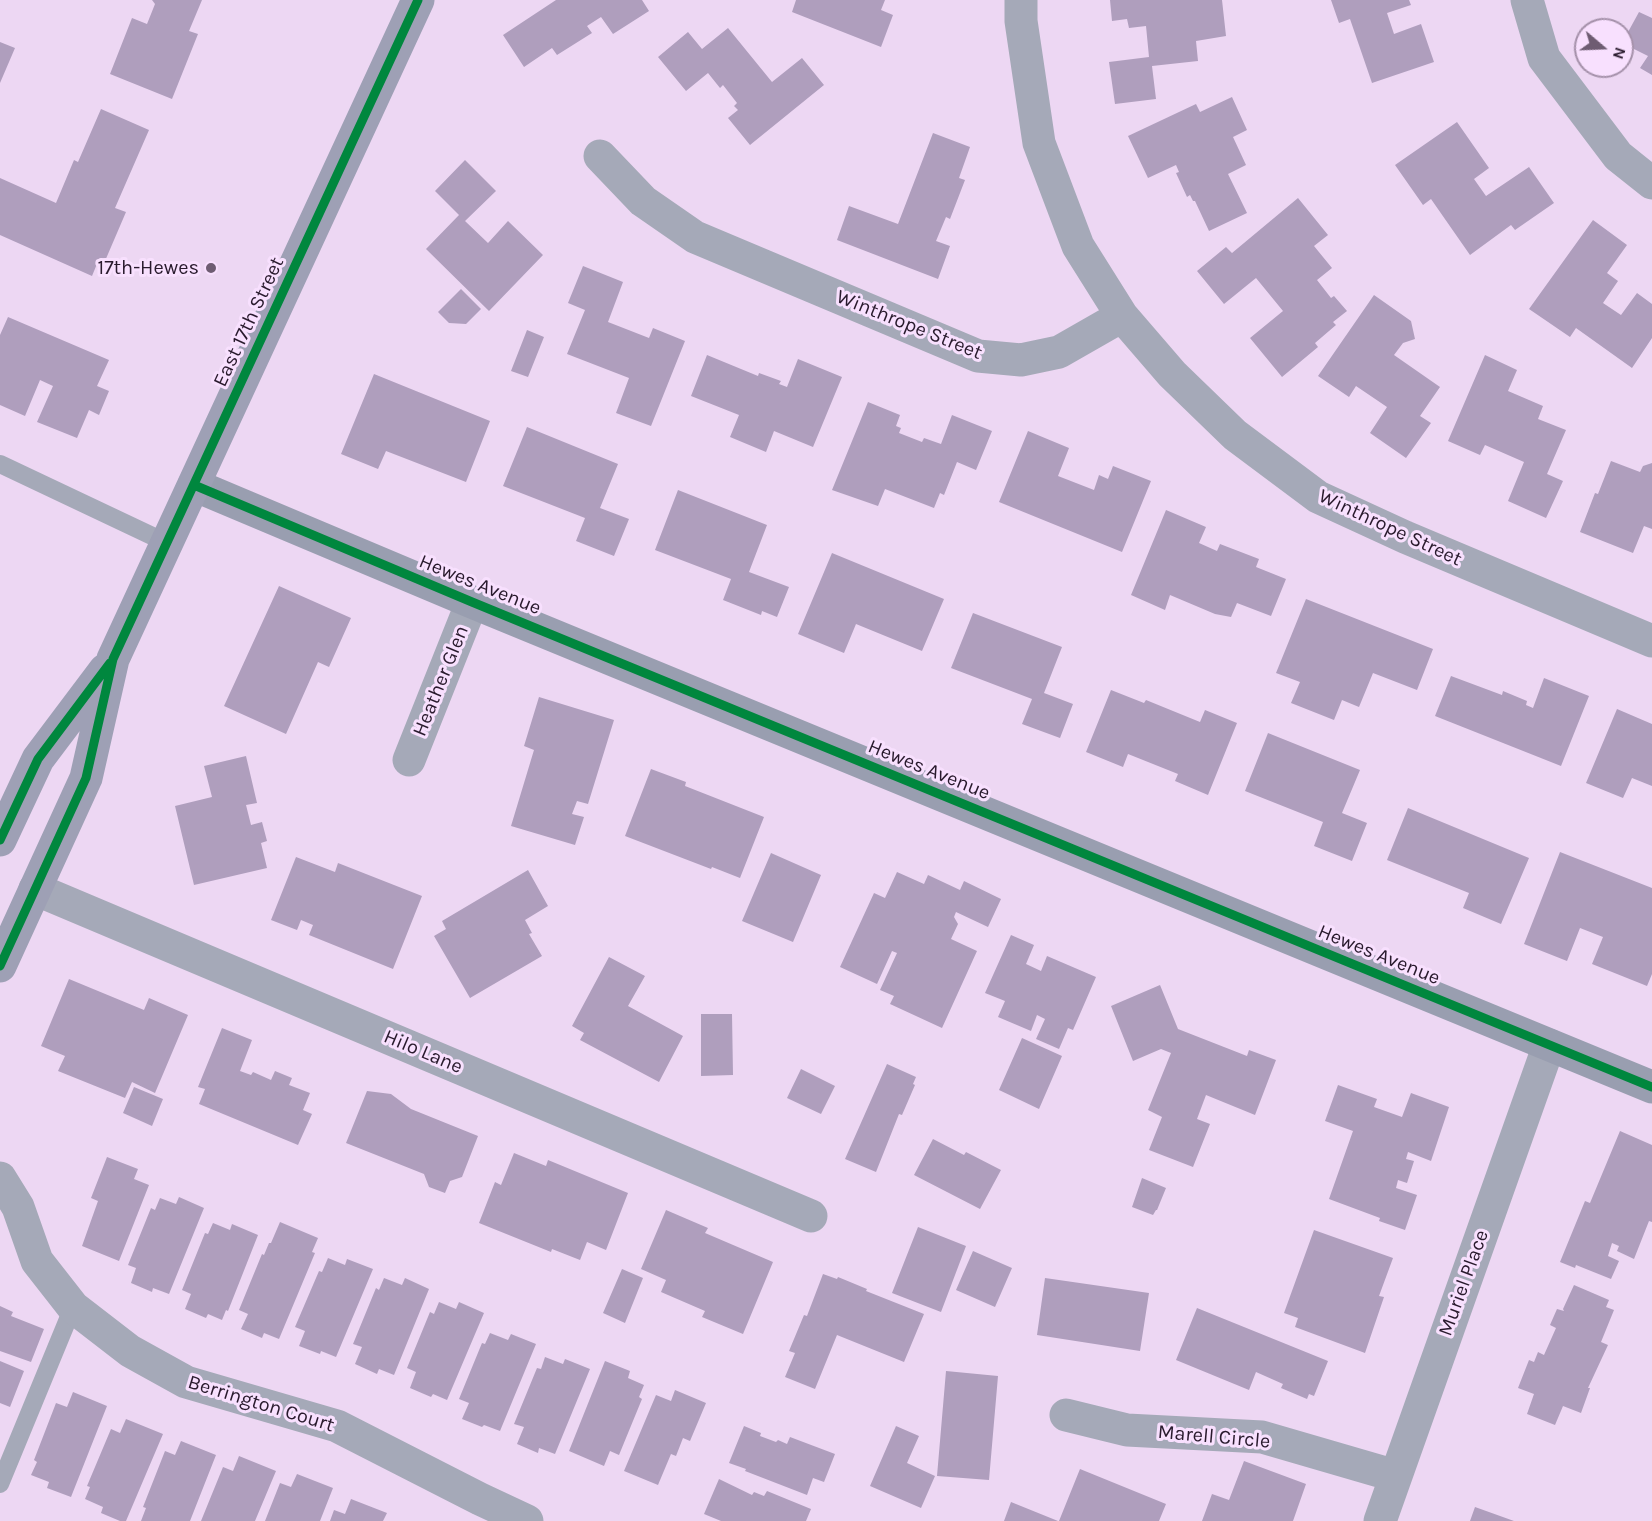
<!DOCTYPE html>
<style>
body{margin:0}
#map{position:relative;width:1652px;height:1521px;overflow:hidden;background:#edd7f3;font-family:Karla,sans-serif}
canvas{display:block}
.north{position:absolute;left:1574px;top:18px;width:60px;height:60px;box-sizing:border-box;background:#f8e0fe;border:2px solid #a591aa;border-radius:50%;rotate:109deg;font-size:16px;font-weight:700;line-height:24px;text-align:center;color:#291a2d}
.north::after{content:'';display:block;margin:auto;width:21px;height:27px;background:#6e5c72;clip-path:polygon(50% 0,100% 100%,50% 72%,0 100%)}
</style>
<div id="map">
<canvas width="1652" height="1521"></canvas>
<div class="north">N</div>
</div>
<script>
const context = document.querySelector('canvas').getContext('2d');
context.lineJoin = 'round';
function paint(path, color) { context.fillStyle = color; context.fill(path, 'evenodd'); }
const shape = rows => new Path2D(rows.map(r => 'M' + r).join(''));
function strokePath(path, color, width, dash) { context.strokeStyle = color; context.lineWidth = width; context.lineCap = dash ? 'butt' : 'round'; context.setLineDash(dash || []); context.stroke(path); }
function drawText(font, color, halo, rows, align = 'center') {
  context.font = font + ' Karla,sans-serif'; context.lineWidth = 6; context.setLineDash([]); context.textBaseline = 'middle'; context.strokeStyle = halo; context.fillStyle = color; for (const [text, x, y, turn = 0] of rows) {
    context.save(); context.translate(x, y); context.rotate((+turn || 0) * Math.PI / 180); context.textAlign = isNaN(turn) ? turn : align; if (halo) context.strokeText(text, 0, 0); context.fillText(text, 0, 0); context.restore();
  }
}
paint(shape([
 [152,0,202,0,189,31,198,34,172,99,110,74,132,18,147,24,155,4],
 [556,0,642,0,649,11,613,34,601,17,587,26,592,33,557,55,552,48,524,67,503,35],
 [796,0,885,0,881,10,893,15,881,47,792,12],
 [1110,0,1222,0,1226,36,1196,41,1198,61,1152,66,1156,99,1115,104,1109,62,1149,57,1146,26,1129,28,1127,19,1112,21],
 [1331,0,1409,0,1411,5,1387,13,1394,34,1421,24,1434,62,1372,83,1350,19,1339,23],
 [1639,12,1652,18,1652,75,1640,68,1648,56,1622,43],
 [728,28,772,82,802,58,824,85,750,145,728,118,738,110,734,106,737,103,723,85,720,88,708,73,686,91,658,57,688,32,702,49],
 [0,42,15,48,0,83],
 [1232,97,1247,130,1233,137,1246,165,1228,174,1247,213,1209,231,1195,201,1193,201,1190,195,1187,197,1176,173,1179,172,1176,165,1148,178,1128,136,1196,104,1200,112],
 [101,109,149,130,115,208,126,212,105,261,99,259,92,276,0,235,0,178,56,203,74,160,78,162],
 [1457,122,1489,168,1474,179,1486,196,1529,167,1554,203,1515,230,1511,225,1470,255,1431,199,1423,205,1395,165],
 [933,133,970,147,959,178,965,180,950,219,946,217,936,241,950,246,938,279,837,240,849,206,898,224],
 [465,160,496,191,465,221,488,243,508,221,543,255,489,311,426,249,459,215,435,191],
 [1298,198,1328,235,1314,246,1332,268,1317,280,1331,298,1334,296,1347,311,1333,322,1336,325,1315,343,1318,347,1282,377,1250,338,1283,311,1256,278,1224,304,1197,271,1226,247,1232,253],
 [1593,220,1627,245,1607,273,1618,281,1603,303,1621,315,1637,293,1652,304,1652,338,1632,368,1576,328,1570,337,1529,309],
 [583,266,623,282,608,322,649,338,653,328,685,341,651,426,616,413,629,378,567,354,585,310,568,303],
 [461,289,481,309,466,324,449,323,438,312],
 [1374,295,1411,321,1415,339,1403,343,1394,355,1440,387,1420,416,1431,423,1406,458,1370,433,1387,407,1356,386,1349,397,1318,376],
 [8,317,109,360,97,386,109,391,99,415,89,410,77,438,37,422,53,386,40,380,25,416,0,405,0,335],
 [527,330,544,337,528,377,511,371],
 [707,355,758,376,759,373,781,381,779,384,787,387,798,359,842,377,813,447,774,431,766,452,730,437,739,415,691,396],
 [1485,355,1517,370,1508,391,1543,406,1538,419,1566,430,1547,474,1563,481,1546,518,1508,501,1524,462,1485,445,1480,455,1448,441],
 [374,374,490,421,466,482,386,451,378,469,341,454],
 [868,402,900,415,896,426,901,428,899,433,922,442,924,438,941,444,952,415,992,431,976,470,957,462,944,495,940,493,934,508,885,489,878,506,832,490],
 [527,427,618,464,600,508,629,519,614,556,576,541,585,518,503,486],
 [1028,431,1069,448,1058,476,1094,490,1099,475,1108,479,1113,466,1151,481,1122,552,999,502],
 [1611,461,1640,472,1643,466,1652,463,1652,529,1644,526,1633,553,1580,532,1595,493,1598,494],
 [678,490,767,525,749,572,789,587,777,617,762,611,761,615,723,600,731,579,655,550],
 [1166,510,1206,527,1199,543,1217,551,1220,544,1259,559,1256,567,1286,579,1271,616,1237,603,1231,617,1215,614,1170,595,1165,610,1131,595],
 [832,553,944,599,922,651,856,624,844,653,798,634],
 [279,586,351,618,329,667,318,662,286,734,224,706],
 [1306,599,1433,649,1417,690,1373,673,1359,707,1342,700,1334,720,1291,703,1300,682,1276,673],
 [973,613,1062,647,1044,693,1073,704,1060,738,1022,724,1032,699,951,668],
 [1451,676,1502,695,1503,691,1527,701,1526,705,1533,708,1544,678,1589,696,1561,766,1435,716],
 [1111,690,1144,703,1146,700,1200,722,1205,710,1237,723,1208,795,1175,781,1178,774,1128,754,1123,767,1086,752],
 [539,697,614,720,588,804,577,801,572,814,584,817,575,845,511,826,534,750,524,746],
 [1617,709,1652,724,1652,786,1632,778,1623,798,1586,783],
 [1268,733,1360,770,1342,813,1367,823,1352,861,1314,846,1323,822,1245,791],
 [246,756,257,803,246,805,251,825,262,822,267,841,261,843,267,868,194,885,175,806,212,797,204,766],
 [651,769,686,782,685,786,764,817,740,878,712,867,711,869,625,836],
 [1408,808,1529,858,1501,924,1463,908,1469,893,1387,860],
 [1560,852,1652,888,1652,974,1647,986,1592,964,1603,937,1580,928,1567,961,1524,944],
 [771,853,821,875,793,942,742,921],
 [296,857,335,872,338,863,422,896,393,969,309,935,313,925,301,920,297,930,271,920],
 [528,870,548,906,525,920,532,933,529,934,542,956,470,998,434,936,446,929,442,921],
 [897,872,924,884,928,875,960,890,964,881,1001,899,988,927,956,912,954,917,958,924,951,939,977,951,942,1028,890,1004,894,996,880,990,897,953,892,951,877,984,840,967,874,893,885,898],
 [1011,935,1034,945,1026,964,1041,971,1047,956,1096,977,1073,1030,1068,1028,1059,1049,1036,1039,1045,1019,1037,1015,1031,1031,998,1017,1005,1001,985,993],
 [609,957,645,976,628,1006,683,1036,659,1082,580,1040,584,1033,572,1026],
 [69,979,144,1010,149,998,188,1015,155,1093,132,1082,125,1098,58,1071,65,1056,41,1046],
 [1160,985,1178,1029,1247,1056,1249,1050,1276,1060,1255,1115,1206,1095,1197,1119,1210,1124,1193,1167,1149,1150,1162,1117,1148,1110,1171,1053,1161,1049,1133,1061,1111,1006],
 [701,1014,732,1014,733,1075,701,1076],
 [222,1028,252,1040,240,1071,251,1075,253,1072,271,1080,275,1071,292,1078,289,1085,310,1093,303,1110,312,1114,298,1145,199,1104,205,1089,198,1087],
 [1022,1038,1062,1056,1039,1109,999,1090],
 [887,1064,916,1077,913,1084,915,1085,902,1115,899,1114,876,1172,845,1159],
 [801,1069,835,1086,821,1114,787,1098],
 [1338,1085,1377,1099,1374,1107,1402,1117,1411,1093,1449,1107,1431,1161,1408,1152,1406,1159,1414,1161,1407,1183,1398,1180,1396,1188,1417,1195,1405,1230,1379,1221,1380,1218,1329,1199,1353,1131,1325,1121],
 [134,1087,163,1099,152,1126,123,1113],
 [367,1091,391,1094,411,1109,478,1136,462,1177,450,1181,445,1193,429,1187,424,1174,346,1143],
 [1620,1131,1652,1145,1652,1222,1649,1221,1634,1259,1617,1251,1619,1246,1612,1243,1608,1256,1619,1261,1611,1279,1576,1265,1575,1268,1560,1262,1585,1201,1590,1203],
 [933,1139,964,1155,966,1152,1001,1170,980,1209,914,1175],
 [514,1153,546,1166,548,1160,628,1193,606,1250,587,1242,580,1260,552,1249,551,1252,479,1223,495,1182,501,1185],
 [107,1157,138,1169,134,1179,149,1185,119,1261,82,1246,98,1201,91,1198],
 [1142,1178,1166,1188,1157,1210,1156,1210,1153,1215,1132,1207],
 [179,1197,204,1208,169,1294,153,1288,152,1292,131,1283,136,1268,128,1265,151,1208,155,1210,160,1198,176,1204],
 [666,1210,708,1228,705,1233,773,1262,743,1334,702,1317,705,1311,661,1292,666,1280,641,1269],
 [280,1222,318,1238,312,1252,315,1253,279,1339,264,1333,262,1338,241,1329,248,1314,239,1310,262,1254,264,1255,269,1243,271,1243],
 [213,1223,230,1230,232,1224,258,1235,228,1311,226,1310,222,1320,208,1314,206,1318,185,1309,191,1294,182,1290,205,1233,208,1234],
 [918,1227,966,1246,941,1312,892,1293],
 [1314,1230,1393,1258,1379,1296,1384,1297,1365,1353,1295,1327,1298,1318,1284,1313],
 [973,1251,1012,1268,995,1307,956,1290],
 [328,1258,345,1265,347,1259,373,1269,336,1357,321,1351,320,1354,299,1346,305,1331,295,1327,319,1271,322,1272],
 [622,1269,643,1278,625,1323,603,1313],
 [823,1274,837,1279,838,1277,867,1289,866,1291,924,1314,904,1362,837,1335,815,1389,785,1377,795,1353,789,1351,804,1315,807,1316],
 [384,1278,402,1285,405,1278,429,1289,394,1375,379,1369,377,1374,355,1364,362,1347,353,1344,376,1288,379,1290],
 [1045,1278,1149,1293,1140,1351,1037,1335],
 [1574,1285,1609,1300,1606,1307,1614,1310,1601,1342,1608,1345,1588,1388,1590,1388,1581,1413,1563,1406,1555,1425,1527,1414,1534,1394,1518,1388,1529,1360,1534,1362,1538,1352,1544,1355,1556,1328,1550,1325,1557,1309,1564,1311,1563,1309],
 [439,1302,456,1309,459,1302,484,1313,447,1400,433,1394,431,1397,410,1388,416,1372,407,1368,430,1312,434,1314],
 [0,1306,13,1312,11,1316,44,1329,31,1362,0,1351],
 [1197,1308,1328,1361,1314,1396,1309,1394,1307,1399,1281,1388,1283,1384,1256,1372,1249,1390,1176,1360],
 [490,1333,508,1340,511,1334,536,1344,500,1431,484,1425,482,1427,462,1419,469,1403,459,1399,482,1343,485,1344],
 [545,1357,563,1364,565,1359,590,1369,555,1454,539,1448,538,1453,517,1444,524,1427,514,1424,537,1368,541,1369],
 [0,1361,24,1371,10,1407,0,1403],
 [605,1361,630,1371,628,1378,644,1385,639,1397,642,1399,619,1455,610,1451,604,1466,569,1451],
 [946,1371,998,1376,989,1480,937,1476],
 [675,1390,706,1403,690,1441,683,1438,676,1456,671,1454,658,1485,624,1471,656,1395,671,1401],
 [73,1392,107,1406,71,1497,47,1488,49,1482,31,1475,37,1462,34,1460,56,1403,67,1407],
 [126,1419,163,1434,126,1521,120,1521,101,1513,103,1507,85,1499,90,1487,87,1486,111,1429,120,1433],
 [744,1426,761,1433,760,1436,776,1442,778,1440,787,1444,790,1437,835,1454,824,1482,813,1478,807,1495,745,1471,746,1469,729,1463],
 [896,1426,919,1436,907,1463,935,1476,921,1508,870,1486],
 [181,1441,216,1455,190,1521,141,1521,146,1508,143,1507,165,1451,175,1455],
 [239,1456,276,1471,255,1521,201,1521,223,1467,233,1471],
 [1244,1461,1306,1484,1293,1521,1202,1521,1212,1494,1229,1500],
 [1080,1469,1166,1504,1159,1521,1059,1521],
 [297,1474,333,1488,320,1521,265,1521,280,1483,291,1487],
 [719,1479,752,1495,754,1492,764,1496,767,1491,811,1509,806,1521,721,1521,704,1514],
 [351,1499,387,1513,383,1521,330,1521,334,1510,345,1514],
 [1011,1502,1058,1521,1004,1521],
 [1475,1507,1514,1521,1470,1521]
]), '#af9ebd');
strokePath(shape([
 [0,464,167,543],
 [0,1484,73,1307]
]), '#a5a9b8', 18);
strokePath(shape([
 [1021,0,1021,21,1039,143,1078,246,1122,316],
 [1527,0,1544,58,1618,156,1652,183],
 [600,156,643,201,695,237,978,356,1021,360,1059,352,1122,316,1172,374,1235,435,1318,497,1405,537,1652,641],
 [409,760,472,602],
 [35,889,811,1216],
 [0,1178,18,1207,37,1261,73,1307,130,1351,186,1382,337,1426,480,1499,527,1521],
 [1066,1415,1127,1430,1262,1437,1396,1476],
 [1380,1521,1549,1045]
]), '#a5a9b8', 33);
strokePath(shape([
 [194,485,472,602,1652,1087]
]), '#999eb0', 33);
strokePath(shape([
 [0,840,38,759,105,670],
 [0,966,86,778,113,659,418,0]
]), '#9ea0b5', 33);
strokePath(shape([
 [194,485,472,602,1652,1087],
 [0,840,38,759,110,663],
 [0,966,86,778,113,659,418,0]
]), '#00873e', 9);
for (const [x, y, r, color] of [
 [211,268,6,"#6e5c72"]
]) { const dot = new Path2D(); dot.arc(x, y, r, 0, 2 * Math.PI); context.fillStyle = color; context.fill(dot); strokePath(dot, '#f8e0fe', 2); }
drawText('20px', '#291a2d', '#f8e0fe', [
 ["17th-Hewes",199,268]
], 'right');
drawText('20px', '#291a2d', '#f8e0fe', [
 ["East 17th Street",249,322,-65],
 ["Winthrope Street",909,325,22],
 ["Winthrope Street",1390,528,25],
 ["Hewes Avenue",480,585,22],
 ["Heather Glen",441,681,-68],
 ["Hewes Avenue",929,770,22],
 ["Hewes Avenue",1379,955,22],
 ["Hilo Lane",423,1052,23],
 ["Muriel Place",1464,1283,-70],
 ["Berrington Court",261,1404,17],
 ["Marell Circle",1214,1437,5]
]);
</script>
